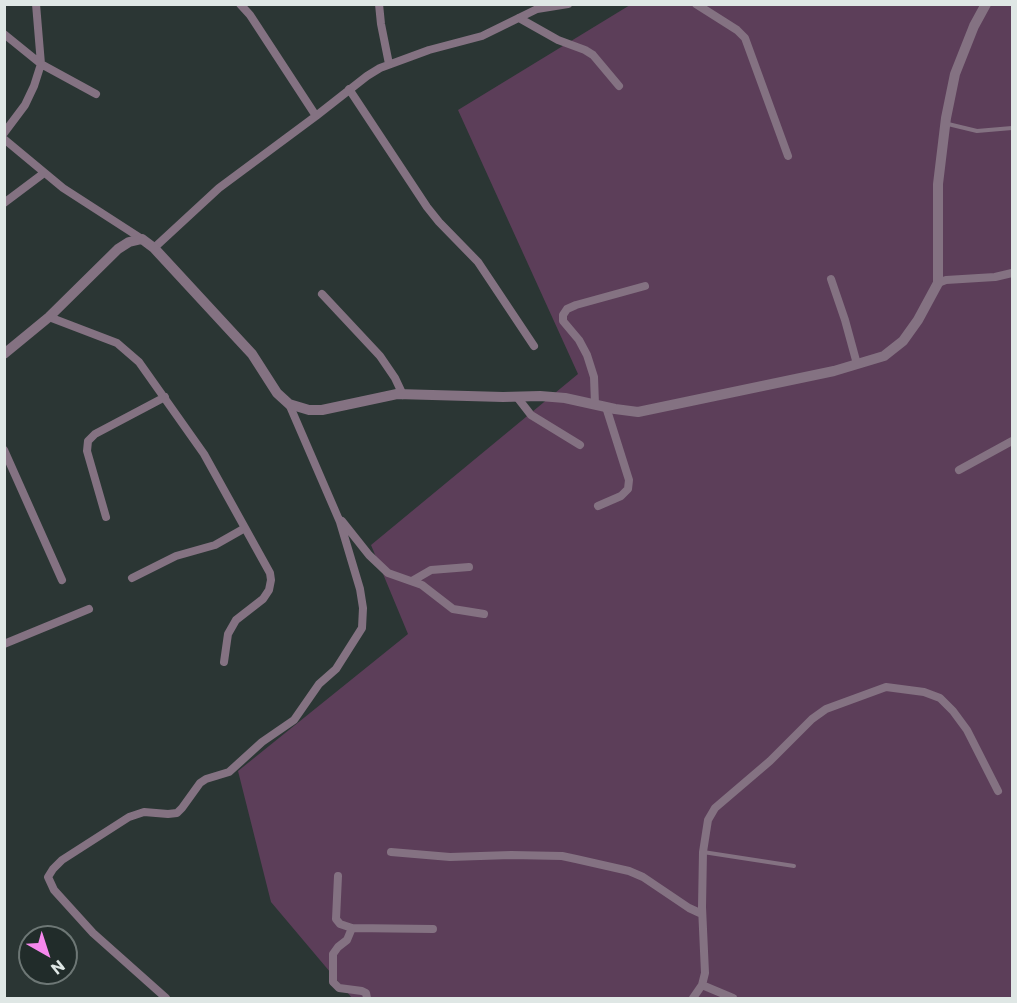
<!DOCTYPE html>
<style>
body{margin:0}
#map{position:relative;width:1017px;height:1003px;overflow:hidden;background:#2b3634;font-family:Commissioner,sans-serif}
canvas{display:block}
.frame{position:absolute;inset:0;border:6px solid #dfe7e5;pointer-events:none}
.north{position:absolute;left:18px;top:925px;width:60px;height:60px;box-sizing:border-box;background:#212c2a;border:2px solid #6d7775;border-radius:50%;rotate:141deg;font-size:16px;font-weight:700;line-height:24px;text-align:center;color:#dfe7e5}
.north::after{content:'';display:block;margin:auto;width:21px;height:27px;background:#f688ed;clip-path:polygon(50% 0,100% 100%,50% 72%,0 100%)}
</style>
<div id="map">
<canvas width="1017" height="1003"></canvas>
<div class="frame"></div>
<div class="north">N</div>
</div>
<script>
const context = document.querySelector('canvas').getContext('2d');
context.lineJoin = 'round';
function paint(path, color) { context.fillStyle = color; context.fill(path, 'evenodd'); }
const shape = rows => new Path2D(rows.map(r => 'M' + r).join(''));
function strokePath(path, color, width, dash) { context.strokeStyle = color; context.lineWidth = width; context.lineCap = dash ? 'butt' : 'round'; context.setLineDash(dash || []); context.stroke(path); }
paint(shape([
 [630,5,1012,5,1012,998,352,998,271,902,238,771,408,634,371,545,578,374,458,110]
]), '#5c3e59');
strokePath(shape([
 [948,124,977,131,1012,128],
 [703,852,794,866]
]), '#847282', 4);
strokePath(shape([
 [240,4,250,15,316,116],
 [379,4,381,24,389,64],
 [696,4,737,30,745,38,788,156],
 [519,18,558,40,585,50,593,55,619,86],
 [4,34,41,64,96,94],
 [349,89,427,207,439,222,478,262,534,346],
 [4,133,25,105,34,86,41,64,36,4],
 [4,139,63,188,142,239],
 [4,203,44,173],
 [154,248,219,188,316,116,367,76,380,68,429,50,482,36,537,9,568,4],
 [831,279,845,320,857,364],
 [938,283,946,280,995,277,1012,273],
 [322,294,380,356,395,378,403,395],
 [49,317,117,343,139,362,204,454,270,573,271,580,269,590,263,599,236,620,228,634,224,662],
 [517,397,531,415,580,445],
 [595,404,594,377,587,355,579,340,563,321,563,315,567,309,576,305,645,286],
 [4,450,62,580],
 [959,470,1012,441],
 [598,506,621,496,628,489,629,480,606,407],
 [106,517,87,451,88,441,95,434,165,397],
 [342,521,369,555,388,573,422,585,453,609,484,614],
 [132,578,176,556,215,545,245,528],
 [412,581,431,570,469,567],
 [4,644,89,609],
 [391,852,450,857,511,855,562,856,576,859,629,871,643,877,689,908,702,914],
 [338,876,336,919,340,924,352,928,433,929],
 [352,928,347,940,338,947,333,954,333,982,339,988,362,991,366,993,367,998],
 [702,985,733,998],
 [166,998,93,933,54,890,48,877,53,869,62,860,129,817,144,812,168,814,177,813,182,808,200,783,206,779,229,772,262,742,294,720,319,684,336,669,362,628,363,608,360,589,340,522,289,404],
 [693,998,702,985,705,973,702,907,703,852,708,820,715,808,770,761,812,719,826,709,886,687,924,692,940,698,953,711,967,730,998,791]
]), '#847282', 8);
strokePath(shape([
 [4,354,49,317,118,249,129,242,142,239,154,248,239,340,252,354,277,393,289,404,309,410,322,410,397,394,503,397,540,396,565,398,615,409,638,412,834,371,884,356,903,341,918,320,938,283,938,184,946,118,955,74,974,26,986,4]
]), '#847282', 10);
</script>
